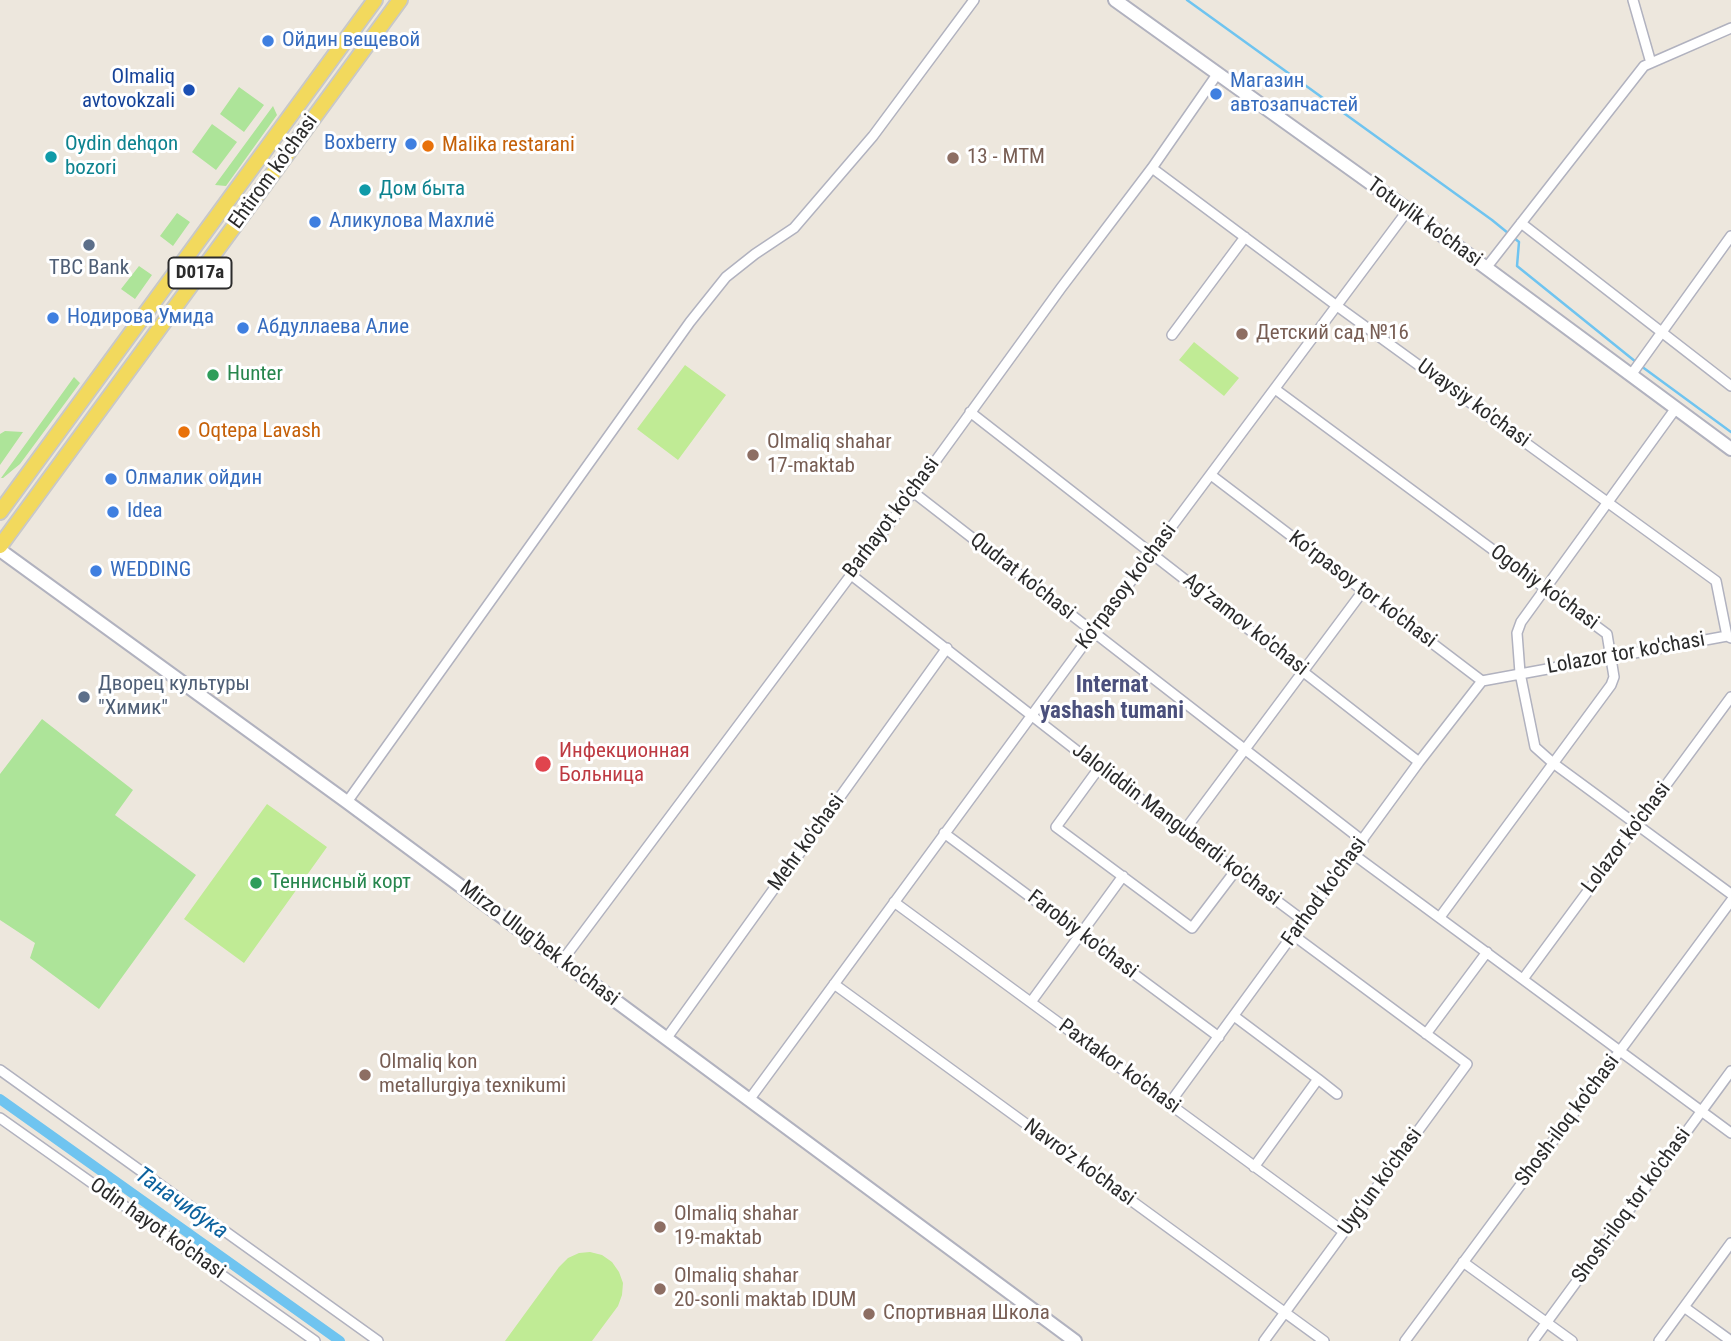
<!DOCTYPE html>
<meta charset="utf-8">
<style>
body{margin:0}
canvas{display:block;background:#ede7dd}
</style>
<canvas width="1731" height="1341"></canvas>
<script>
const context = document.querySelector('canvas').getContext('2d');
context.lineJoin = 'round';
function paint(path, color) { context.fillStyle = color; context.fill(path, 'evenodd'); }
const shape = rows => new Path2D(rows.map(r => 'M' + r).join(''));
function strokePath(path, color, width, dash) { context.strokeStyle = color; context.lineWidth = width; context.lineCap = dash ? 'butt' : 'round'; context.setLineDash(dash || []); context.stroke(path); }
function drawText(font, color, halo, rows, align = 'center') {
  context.font = font + ' "Roboto Condensed",sans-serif'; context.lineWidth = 6; context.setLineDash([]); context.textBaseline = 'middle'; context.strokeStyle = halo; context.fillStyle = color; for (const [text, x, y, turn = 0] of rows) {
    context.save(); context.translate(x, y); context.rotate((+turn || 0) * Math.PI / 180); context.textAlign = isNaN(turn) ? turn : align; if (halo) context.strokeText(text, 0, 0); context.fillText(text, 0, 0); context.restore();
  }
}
paint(shape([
 [239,87,264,105,244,132,220,114],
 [273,106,277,115,226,186,215,185],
 [212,124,237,142,216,170,192,152],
 [177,213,190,222,173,246,160,236],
 [139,266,152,275,135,299,121,289],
 [74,377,80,383,20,464,3,478,1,478],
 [5,431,23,432,0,465,0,434],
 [42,719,133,790,115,815,196,875,99,1009,30,958,35,943,0,920,0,774]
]), '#ade499');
paint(shape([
 [1194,342,1239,378,1224,396,1179,360],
 [685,365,726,395,678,460,637,429],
 [267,804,327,847,244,963,184,919],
 [590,1252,602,1255,612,1262,619,1272,623,1283,622,1295,618,1306,592,1341,505,1341,559,1267,568,1258,579,1253]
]), '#c0eb95');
strokePath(shape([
 [1187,0,1492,220,1519,242,1517,266,1636,362],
 [1641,366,1731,432]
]), '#6fc4f0', 2.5);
strokePath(shape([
 [0,1099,340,1341]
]), '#6fc4f0', 10);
const street = shape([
 [1633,0,1651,63],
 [1152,168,1337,306,1716,581,1727,636],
 [1521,223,1731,386],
 [1486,268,1644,66,1731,28],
 [1172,335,1245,237],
 [1631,375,1731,236],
 [1275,389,1607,634,1614,677,1611,685,1440,917],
 [1676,408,1521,622,1517,633,1520,673,1535,747,1553,763,1731,894],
 [970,412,1419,762],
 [1211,475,1482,681,1727,636,1731,638],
 [913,492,1363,841],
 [850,574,1099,768,1304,921],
 [1099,768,1056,827,1192,928,1236,870],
 [347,802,690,322,726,277,755,254,794,228,873,136,974,0],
 [1184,831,1363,591],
 [944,833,1219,1037],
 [1353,854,1731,1133],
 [894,902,1344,1232],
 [562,961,913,492,1061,288,1152,168,1218,73],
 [1523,979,1731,697],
 [834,984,1324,1341],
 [1031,1002,1123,876],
 [1234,1016,1318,1079,1254,1167],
 [1426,1034,1487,952],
 [666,1039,947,648],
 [0,1070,378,1341],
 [1318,1079,1337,1094],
 [749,1100,1093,632,1408,210],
 [1169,1104,1419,762,1482,681],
 [0,1118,315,1341],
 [1463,1262,1572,1341],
 [1684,1307,1731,1341],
 [1264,1341,1467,1064,1293,935],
 [1405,1341,1731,901],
 [1533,1341,1731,1071],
 [1659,1341,1731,1243]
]);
const secondary = shape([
 [1115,0,1408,210,1731,449],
 [0,550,347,802,1075,1341]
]);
const primary = shape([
 [0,512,375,0],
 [0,546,400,0]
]);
strokePath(street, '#b1b2bf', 12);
strokePath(secondary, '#b1b2bf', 16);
strokePath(primary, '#c8c8c8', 18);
strokePath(street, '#fff', 9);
strokePath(secondary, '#fff', 12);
strokePath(primary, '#f2d95d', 14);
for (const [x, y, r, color] of [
 [268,41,7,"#3f7fe0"],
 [189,90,7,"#1a4fb4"],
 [1216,94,7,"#3f7fe0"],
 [411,144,7,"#3f7fe0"],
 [428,146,7,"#e8710a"],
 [51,157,7,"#0f9aa8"],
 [953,158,7,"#8d6e63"],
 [365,190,7,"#0f9aa8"],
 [315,222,7,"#3f7fe0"],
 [89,245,7,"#5c6f8a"],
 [53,318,7,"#3f7fe0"],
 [243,328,7,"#3f7fe0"],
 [1242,334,7,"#8d6e63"],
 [213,375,7,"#2e9e5b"],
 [184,432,7,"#e8710a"],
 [753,455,7,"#8d6e63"],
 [111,479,7,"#3f7fe0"],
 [113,512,7,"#3f7fe0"],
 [96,571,7,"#3f7fe0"],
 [84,697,7,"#5c6f8a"],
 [543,764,9,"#e0444e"],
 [256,883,7,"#2e9e5b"],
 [365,1075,7,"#8d6e63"],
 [660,1227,7,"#8d6e63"],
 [660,1289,7,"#8d6e63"],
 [869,1314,7,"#8d6e63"]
]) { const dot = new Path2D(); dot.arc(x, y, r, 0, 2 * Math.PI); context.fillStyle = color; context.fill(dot); strokePath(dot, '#fff', 2.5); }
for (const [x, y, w] of [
 [200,273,63]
]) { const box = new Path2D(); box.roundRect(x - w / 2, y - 15.5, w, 31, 5); context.fillStyle = '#fff'; context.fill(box); strokePath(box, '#2b2b2b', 2); }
drawText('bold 19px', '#2b2b2b', null, [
 ["D017a",200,273]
]);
drawText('21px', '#366cbe', '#fff', [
 ["Ойдин вещевой",282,41],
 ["Магазин",1230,82],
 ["автозапчастей",1230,106],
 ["Boxberry",397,144,"right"],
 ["Аликулова Махлиё",329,222],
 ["Нодирова Умида",67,318],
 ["Абдуллаева Алие",257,328],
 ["Олмалик ойдин",125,479],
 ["Idea",127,512],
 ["WEDDING",110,571]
], 'left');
drawText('21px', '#164399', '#fff', [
 ["Olmaliq",175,78],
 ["avtovokzali",175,102]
], 'right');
drawText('21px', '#0d838f', '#fff', [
 ["Oydin dehqon",65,145],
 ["bozori",65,169],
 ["Дом быта",379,190]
], 'left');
drawText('21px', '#c56008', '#fff', [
 ["Malika restarani",442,146],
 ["Oqtepa Lavash",198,432]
], 'left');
drawText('21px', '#785e54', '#fff', [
 ["13 - MTM",967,158],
 ["Детский сад №16",1256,334],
 ["Olmaliq shahar",767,443],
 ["17-maktab",767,467],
 ["Olmaliq kon",379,1063],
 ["metallurgiya texnikumi",379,1087],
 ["Olmaliq shahar",674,1215],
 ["19-maktab",674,1239],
 ["Olmaliq shahar",674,1277],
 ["20-sonli maktab IDUM",674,1301],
 ["Спортивная Школа",883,1314]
], 'left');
drawText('21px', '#2b2b2b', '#fff', [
 ["Ehtirom ko'chasi",274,172,-54],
 ["Totuvlik ko'chasi",1424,223,36],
 ["Uvaysiy ko'chasi",1473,404,36],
 ["Barhayot ko'chasi",892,518,-53],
 ["Qudrat ko'chasi",1022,577,38],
 ["Ko‘rpasoy ko'chasi",1127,587,-53],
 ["Ogohiy ko'chasi",1544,588,36],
 ["Ko‘rpasoy tor ko'chasi",1362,590,37],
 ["Ag‘zamov ko'chasi",1245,625,38],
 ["Lolazor tor ko'chasi",1626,654,-10],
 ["Jaloliddin Manguberdi ko'chasi",1176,825,37],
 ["Lolazor ko'chasi",1627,838,-53],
 ["Mehr ko'chasi",807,843,-54],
 ["Farhod ko'chasi",1325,892,-54],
 ["Farobiy ko'chasi",1082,935,37],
 ["Mirzo Ulug'bek ko'chasi",539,944,37],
 ["Paxtakor ko'chasi",1119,1067,36],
 ["Shosh-iloq ko'chasi",1568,1121,-53],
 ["Navro‘z ko'chasi",1079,1163,36],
 ["Uyg‘un ko'chasi",1381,1182,-54],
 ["Shosh-iloq tor ko'chasi",1632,1206,-54],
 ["Odin hayot ko'chasi",157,1229,35]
]);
drawText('21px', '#4e5e75', '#fff', [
 ["TBC Bank",89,269],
 ["Дворец культуры",98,685,"left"],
 ["\"Химик\"",98,709,"left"]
]);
drawText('21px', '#27864d', '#fff', [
 ["Hunter",227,375],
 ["Теннисный корт",270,883]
], 'left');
drawText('21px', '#be3a42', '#fff', [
 ["Инфекционная",559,752],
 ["Больница",559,776]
], 'left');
drawText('bold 23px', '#4b507c', '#fff', [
 ["Internat",1112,686],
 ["yashash tumani",1112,712]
]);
drawText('italic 23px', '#0c619d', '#fff', [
 ["Таначибука",181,1204,35]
]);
</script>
